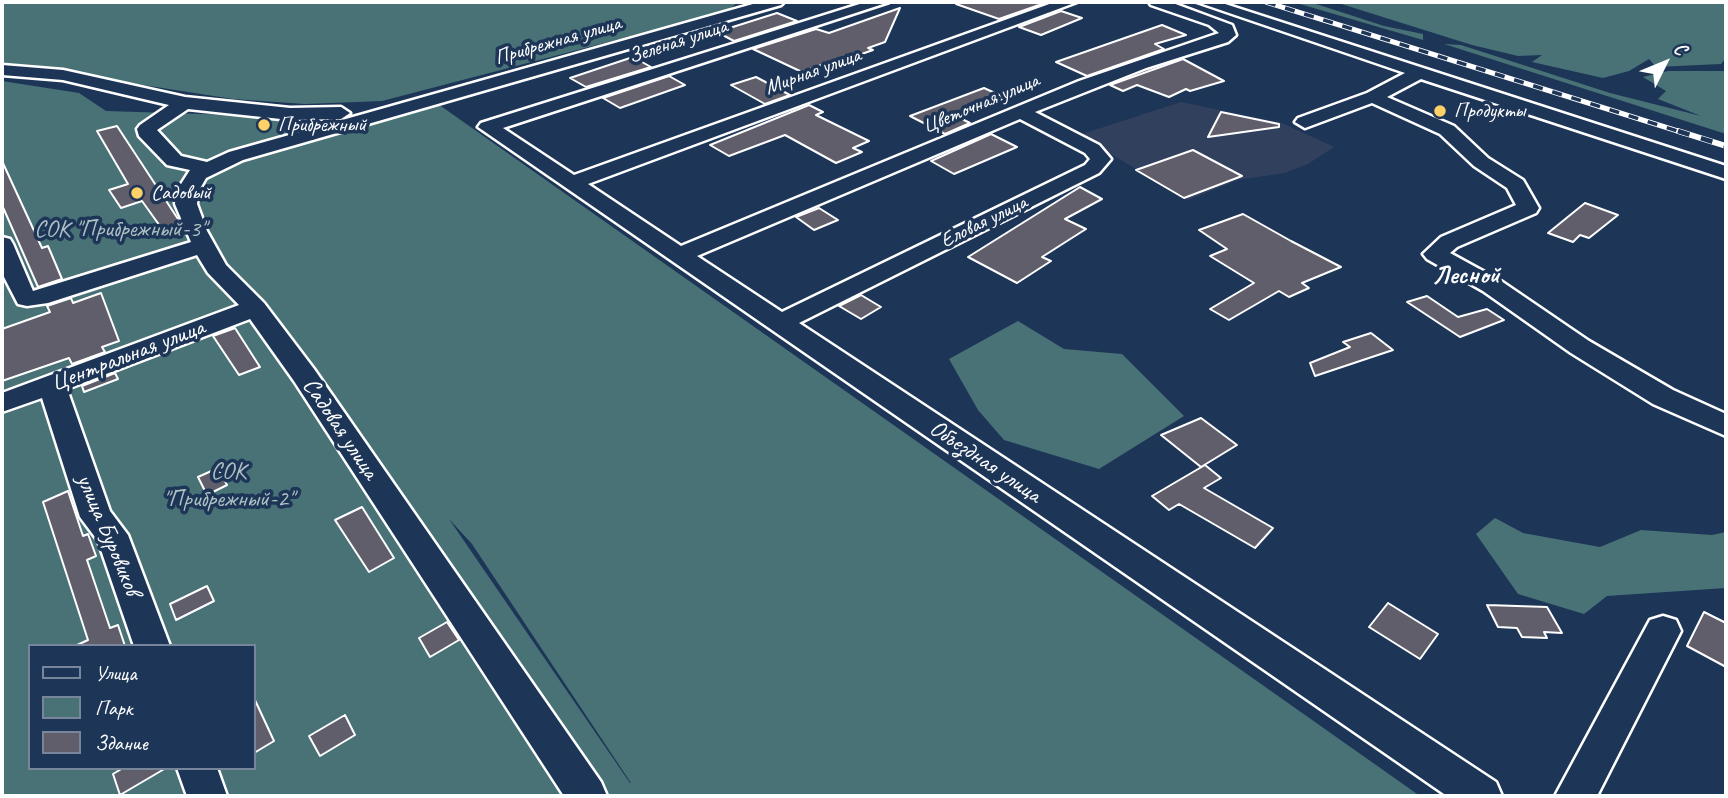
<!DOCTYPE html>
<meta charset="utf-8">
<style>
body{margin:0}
#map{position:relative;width:1728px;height:798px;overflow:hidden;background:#1d3557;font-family:Caveat,sans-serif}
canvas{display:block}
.frame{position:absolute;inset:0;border:4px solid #fff;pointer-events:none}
.legend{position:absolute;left:28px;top:644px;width:228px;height:126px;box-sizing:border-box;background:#1d3557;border:2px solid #77869a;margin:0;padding:9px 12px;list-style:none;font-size:21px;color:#fff}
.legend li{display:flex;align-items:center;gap:14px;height:35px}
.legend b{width:35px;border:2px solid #77869a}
.north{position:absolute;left:1630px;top:28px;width:70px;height:70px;-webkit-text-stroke:5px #1d3557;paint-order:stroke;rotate:47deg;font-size:19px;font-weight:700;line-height:28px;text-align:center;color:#fff}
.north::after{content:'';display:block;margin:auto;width:24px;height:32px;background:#fff;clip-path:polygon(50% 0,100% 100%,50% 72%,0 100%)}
</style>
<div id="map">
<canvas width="1728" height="798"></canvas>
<div class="frame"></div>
<ul class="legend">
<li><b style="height:9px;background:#1d3557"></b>Улица</li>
<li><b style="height:19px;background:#497277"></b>Парк</li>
<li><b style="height:19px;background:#605e6b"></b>Здание</li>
</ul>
<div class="north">С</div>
</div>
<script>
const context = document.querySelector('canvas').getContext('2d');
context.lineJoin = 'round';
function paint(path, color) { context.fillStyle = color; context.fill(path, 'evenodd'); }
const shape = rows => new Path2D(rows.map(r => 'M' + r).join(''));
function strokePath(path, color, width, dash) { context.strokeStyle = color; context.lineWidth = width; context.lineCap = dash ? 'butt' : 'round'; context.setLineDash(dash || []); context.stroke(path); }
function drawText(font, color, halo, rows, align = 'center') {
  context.font = font + ' Caveat,sans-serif'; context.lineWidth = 7; context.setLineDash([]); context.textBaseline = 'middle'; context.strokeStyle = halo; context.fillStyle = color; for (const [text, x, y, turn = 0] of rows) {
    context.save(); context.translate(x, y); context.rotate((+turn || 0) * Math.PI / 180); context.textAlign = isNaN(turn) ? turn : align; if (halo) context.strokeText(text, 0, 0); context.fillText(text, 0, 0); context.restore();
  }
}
paint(shape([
 [1181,102,1282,123,1334,147,1308,164,1284,173,1238,180,1188,200,1079,135]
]), '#31415d');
paint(shape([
 [2,2,738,2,727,11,382,101,305,104,233,99,2,63],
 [1293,2,1310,2,1384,26,1423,34,1423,40],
 [1335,2,1726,2,1726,58,1721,64,1656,67,1649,59,1629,71,1603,78,1532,62,1542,55,1518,56,1472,45],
 [1444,44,1461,45,1610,93,1701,116,1658,99,1666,91,1643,77,1668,71,1726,71,1726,134],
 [2,81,79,93,106,111,299,117,386,112,316,139,438,104,1420,796,2,796],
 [449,519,472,544,631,783,630,783],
 [30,646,254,646,254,768,30,768],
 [1018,321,1064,349,1122,354,1184,416,1099,469,1004,440,978,410,949,359],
 [1495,518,1523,533,1600,547,1641,530,1712,535,1726,532,1726,588,1607,596,1584,614,1518,594,1476,534]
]), '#497277');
const building = shape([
 [956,2,1035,2,1042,4,999,19,956,4,956,2],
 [900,8,885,42,868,48,873,50,828,66,824,64,802,72,753,49,816,29,829,33,900,8],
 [1061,11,1082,18,1041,35,1019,27,1061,11],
 [777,13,797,21,734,41,717,32,777,13],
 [1162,25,1186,35,1155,44,1164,49,1087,76,1056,62,1162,25],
 [633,57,651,67,586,87,570,78,633,57],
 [1183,59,1224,81,1190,91,1186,89,1169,97,1137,85,1123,91,1110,85,1183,59],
 [669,76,685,85,620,108,603,98,669,76],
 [756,77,790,95,765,104,731,85,756,77],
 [984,88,1006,98,958,117,970,123,945,134,910,116,984,88],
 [809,105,823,112,816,115,869,141,853,148,862,152,836,163,785,135,729,156,710,145,809,105],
 [1221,112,1279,124,1279,127,1208,137,1221,112],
 [117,126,178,219,182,227,165,233,142,201,121,208,109,190,128,184,97,131,117,126],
 [991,134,1017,147,954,174,931,161,991,134],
 [1193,150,1242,176,1184,198,1136,170,1193,150],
 [2,161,42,248,48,246,62,279,38,287,2,205,2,161],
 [1080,187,1102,199,1065,219,1086,229,1042,257,1051,261,1017,283,968,257,1080,187],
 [1585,203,1618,215,1589,238,1580,235,1573,242,1548,233,1585,203],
 [819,208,838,220,814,230,796,217,819,208],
 [1243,214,1291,241,1341,267,1302,283,1309,288,1289,297,1279,291,1229,320,1210,309,1254,283,1210,256,1227,249,1199,230,1243,214],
 [101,293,119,341,102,347,105,352,72,364,69,358,2,381,2,329,50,312,47,306,71,298,73,303,101,293],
 [861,295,881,307,861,319,839,306,861,295],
 [1427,296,1458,317,1487,309,1504,320,1460,337,1407,302,1427,296],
 [235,328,260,367,239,375,213,336,235,328],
 [1371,333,1393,350,1315,376,1310,363,1350,347,1343,342,1371,333],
 [115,373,118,379,84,392,82,386,115,373],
 [1201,418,1237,445,1201,467,1161,435,1201,418],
 [1205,465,1221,478,1204,488,1273,528,1255,548,1179,504,1169,510,1152,496,1205,465],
 [218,468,227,485,207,495,198,477,218,468],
 [68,491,83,536,88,534,96,556,87,560,110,628,118,625,125,646,75,646,88,640,43,502,68,491],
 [362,507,394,558,369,572,335,520,362,507],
 [207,586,214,601,176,620,170,604,207,586],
 [1388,603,1438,634,1420,659,1369,627,1388,603],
 [1487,605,1547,607,1562,633,1544,632,1547,638,1522,637,1517,628,1498,627,1487,605],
 [1704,612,1726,623,1726,667,1687,646,1704,612],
 [447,622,459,640,430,657,419,638,447,622],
 [254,698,274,741,254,753,254,698],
 [345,715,355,735,320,756,309,736,345,715],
 [123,768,166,768,120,795,113,774,123,768]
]);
paint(building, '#605e6b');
strokePath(building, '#fff', 2);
const minor = shape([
 [760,2,784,2,781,5,243,160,206,178,198,192,197,204,207,231,226,265,264,303,314,369,601,782,607,796,564,796,294,381,250,319,67,389,110,511,128,535,170,646,134,646,98,541,80,517,42,398,2,412,2,393,239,305,208,273,197,255,48,303,27,306,18,304,2,273,2,237,10,239,13,244,33,291,191,242,175,204,176,192,190,170,167,165,139,136,137,129,140,125,169,105,63,80,2,75,2,65,63,70,185,97,290,108,341,107,350,113,341,119,290,120,188,109,157,130,181,156,207,162,229,152,760,2],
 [866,2,889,2,503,128,574,175,1055,2,1077,2,588,184,681,246,1079,81,1219,33,1209,25,1151,5,1149,2,1170,2,1232,25,1236,35,1228,42,1146,68,1035,112,1099,145,1111,159,1099,173,799,323,1496,782,1502,796,1447,796,478,127,481,123,866,2],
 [1020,119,1085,153,1090,159,1085,165,782,312,697,256,1020,119],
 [1197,2,1219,2,1726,166,1726,179,1421,79,1387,97,1454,126,1488,158,1523,180,1539,208,1536,213,1457,247,1450,253,1501,281,1589,341,1673,390,1726,414,1726,436,1653,404,1571,353,1483,291,1427,259,1423,254,1441,237,1516,205,1507,188,1474,166,1440,134,1372,103,1305,128,1295,122,1298,118,1367,93,1405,73,1197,2],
 [1663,616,1676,620,1681,631,1597,796,1555,796,1650,620,1663,616],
 [177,768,217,768,227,796,187,796,177,768]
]);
strokePath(minor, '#fff', 5);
paint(minor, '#1d3557');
const railFar1 = shape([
 [1266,2,1684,133]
]);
const rail = shape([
 [1678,131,1726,146]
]);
strokePath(railFar1, '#fff', 5);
strokePath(rail, '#fff', 6);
strokePath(railFar1, '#1d3557', 3.5, [10]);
strokePath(rail, '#1d3557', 4.5, [12]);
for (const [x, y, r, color] of [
 [1440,111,7,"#ffd166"],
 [264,125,7,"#ffd166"],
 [137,193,7,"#ffd166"]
]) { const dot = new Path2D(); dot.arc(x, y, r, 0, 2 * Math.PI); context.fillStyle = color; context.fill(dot); strokePath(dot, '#1d3557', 2.5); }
drawText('21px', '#fff', '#1d3557', [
 ["Прибрежная улица",558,41,-16],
 ["Зеленая улица",678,42,-18],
 ["Мирная улица",813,72,-20],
 ["Цветочная улица",981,104,-23],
 ["Еловая улица",984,222,-26]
]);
drawText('21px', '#fff', '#1d3557', [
 ["Продукты",1454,111],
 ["Прибрежный",278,125],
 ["Садовый",151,193]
], 'left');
drawText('24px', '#adc0c2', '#1d3557', [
 ["СОК \"Прибрежный-3\"",120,230],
 ["СОК",228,472],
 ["\"Прибрежный-2\"",228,500]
]);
drawText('24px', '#fff', '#1d3557', [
 ["Центральная улица",128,356,-21],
 ["Садовая улица",340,429,56],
 ["Объездная улица",985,462,34],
 ["улица Буровиков",108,535,67]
]);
drawText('bold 26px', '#fff', '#1d3557', [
 ["Лесной",1466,276]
]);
</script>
